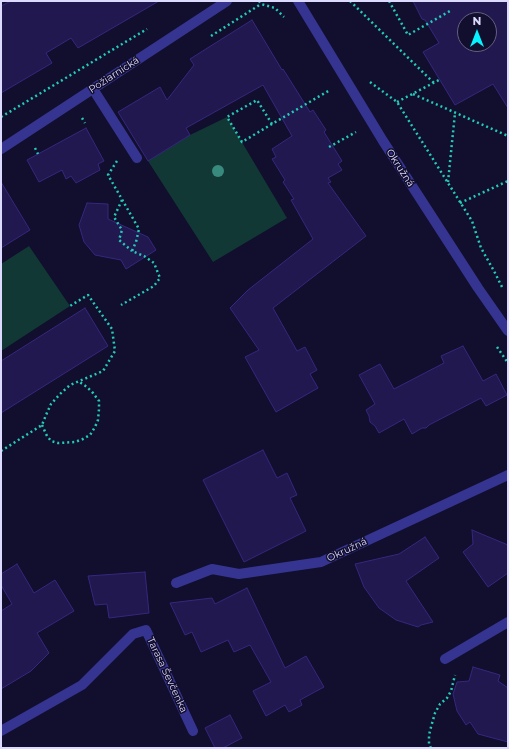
<!DOCTYPE html>
<meta charset="utf-8">
<style>
body{margin:0}
#map{position:relative;width:509px;height:749px;overflow:hidden;background:#120e2d;font-family:Montserrat,sans-serif}
canvas{display:block}
.frame{position:absolute;inset:0;border:2px solid #dddaff;pointer-events:none}
.north{position:absolute;left:457px;top:12px;width:40px;height:40px;box-sizing:border-box;background:#120e2d;border:1px solid #636081;border-radius:50%;rotate:0deg;font-size:11px;font-weight:700;line-height:16px;text-align:center;color:#dddaff}
.north::after{content:'';display:block;margin:auto;width:14px;height:18px;background:#06f2ff;clip-path:polygon(50% 0,100% 100%,50% 72%,0 100%)}
</style>
<div id="map">
<canvas width="509" height="749"></canvas>
<div class="frame"></div>
<div class="north">N</div>
</div>
<script>
const context = document.querySelector('canvas').getContext('2d');
context.lineJoin = 'round';
function paint(path, color) { context.fillStyle = color; context.fill(path, 'evenodd'); }
const shape = rows => new Path2D(rows.map(r => 'M' + r).join(''));
function strokePath(path, color, width, dash) { context.strokeStyle = color; context.lineWidth = width; context.lineCap = dash ? 'butt' : 'round'; context.setLineDash(dash || []); context.stroke(path); }
function drawText(font, color, halo, rows, align = 'center') {
  context.font = font + ' Montserrat,sans-serif'; context.lineWidth = 3; context.setLineDash([]); context.textBaseline = 'middle'; context.strokeStyle = halo; context.fillStyle = color; for (const [text, x, y, turn = 0] of rows) {
    context.save(); context.translate(x, y); context.rotate((+turn || 0) * Math.PI / 180); context.textAlign = isNaN(turn) ? turn : align; if (halo) context.strokeText(text, 0, 0); context.fillText(text, 0, 0); context.restore();
  }
}
paint(shape([
 [227,117,287,218,213,262,148,161,190,135],
 [29,246,70,306,1,351,1,264]
]), '#113835');
const building = shape([
 [11,1,159,1,78,48,71,38,46,53,52,63,1,93,1,6,11,1],
 [413,1,508,1,508,108,493,84,455,105,423,52,439,43,425,20,422,19,413,1],
 [465,20,489,20,489,44,465,44,465,20],
 [252,20,282,70,283,69,310,112,313,110,326,130,324,132,342,161,338,164,342,170,328,178,331,182,328,183,366,236,273,308,297,351,305,347,317,370,310,374,318,388,276,412,245,357,259,350,230,308,248,290,313,239,291,200,294,199,283,182,285,180,272,159,276,157,272,149,292,136,263,85,186,128,190,135,148,161,118,112,160,87,167,100,194,65,190,59,252,20],
 [86,128,104,161,98,164,100,170,76,183,71,176,66,179,62,170,39,182,27,160,86,128],
 [1,182,30,230,1,248,1,182],
 [87,203,108,204,108,219,148,237,156,250,126,269,121,260,95,255,84,242,79,225,87,203],
 [85,308,108,346,1,413,1,361,85,308],
 [463,346,483,381,496,374,507,395,486,406,481,398,429,425,426,428,422,428,412,434,404,419,379,433,375,426,370,422,369,416,366,410,375,404,359,375,380,364,394,389,444,363,441,356,463,346],
 [263,450,277,478,287,473,297,495,290,498,306,531,244,562,203,480,263,450],
 [472,530,508,545,508,573,488,587,463,552,473,544,472,530],
 [425,537,439,558,406,581,433,622,421,625,418,627,396,620,379,608,364,587,355,564,399,554,425,537],
 [17,564,34,593,55,580,74,611,37,633,49,653,31,671,1,689,1,611,12,604,1,585,1,574,17,564],
 [145,572,149,613,109,618,107,604,95,605,88,576,145,572],
 [247,588,285,668,306,656,324,687,300,700,302,705,289,712,285,705,266,716,253,691,271,682,250,645,234,652,228,640,201,652,192,632,185,635,170,603,212,598,215,604,247,588],
 [473,667,500,675,498,681,508,688,508,742,478,734,470,722,466,725,457,711,453,694,457,682,469,681,473,667],
 [230,715,242,738,223,748,215,748,205,728,230,715]
]);
paint(building, '#211850');
strokePath(building, '#35287f', 1);
strokePath(shape([
 [259,1,261,4,275,8,284,17],
 [350,1,434,83],
 [389,1,408,35,450,11],
 [211,36,261,4],
 [370,82,397,102,472,221,481,248,494,271,503,289],
 [413,94,508,136],
 [397,102,439,80],
 [1,117,147,29],
 [82,118,85,123],
 [272,124,257,100,227,117,242,142,272,124,330,90],
 [329,147,356,132],
 [35,148,38,154],
 [117,161,108,175,139,229,136,242,132,251,144,256,154,263,160,278,154,286,121,305],
 [448,182,455,113],
 [122,200,114,217,122,230,119,240,132,251],
 [460,203,508,181],
 [497,347,508,363],
 [42,425,47,436,51,441,58,443,75,442,83,439,90,435,95,427,98,420,99,409,99,401,93,393,87,387,78,381],
 [1,451,42,425,46,415,51,404,60,394,70,385,103,371,115,351,112,329,88,295,70,306],
 [431,748,429,744,429,735,431,727,435,713,440,704,447,698,451,691,455,675]
]), '#23cbb9', 2.5, [2, 3]);
strokePath(shape([
 [93,89,137,158],
 [176,583,212,569,239,574,321,562,508,475],
 [445,659,508,622]
]), '#353591', 10);
strokePath(shape([
 [298,1,383,141,478,288,508,331],
 [1,149,227,1],
 [1,731,82,685,133,634,146,630,193,731]
]), '#353591', 10);
context.fillStyle = '#38897e';
for (const [x, y] of [
 [218,171]
]) { context.beginPath(); context.arc(x, y, 6, 0, 2 * Math.PI); context.fill(); }
drawText('10px', '#dddaff', '#120e2d', [
 ["Požiarnická",114,75,-33],
 ["Okružná",400,168,57],
 ["Okružná",347,550,-25],
 ["Tarasa Ševčenka",167,675,65]
]);
</script>
